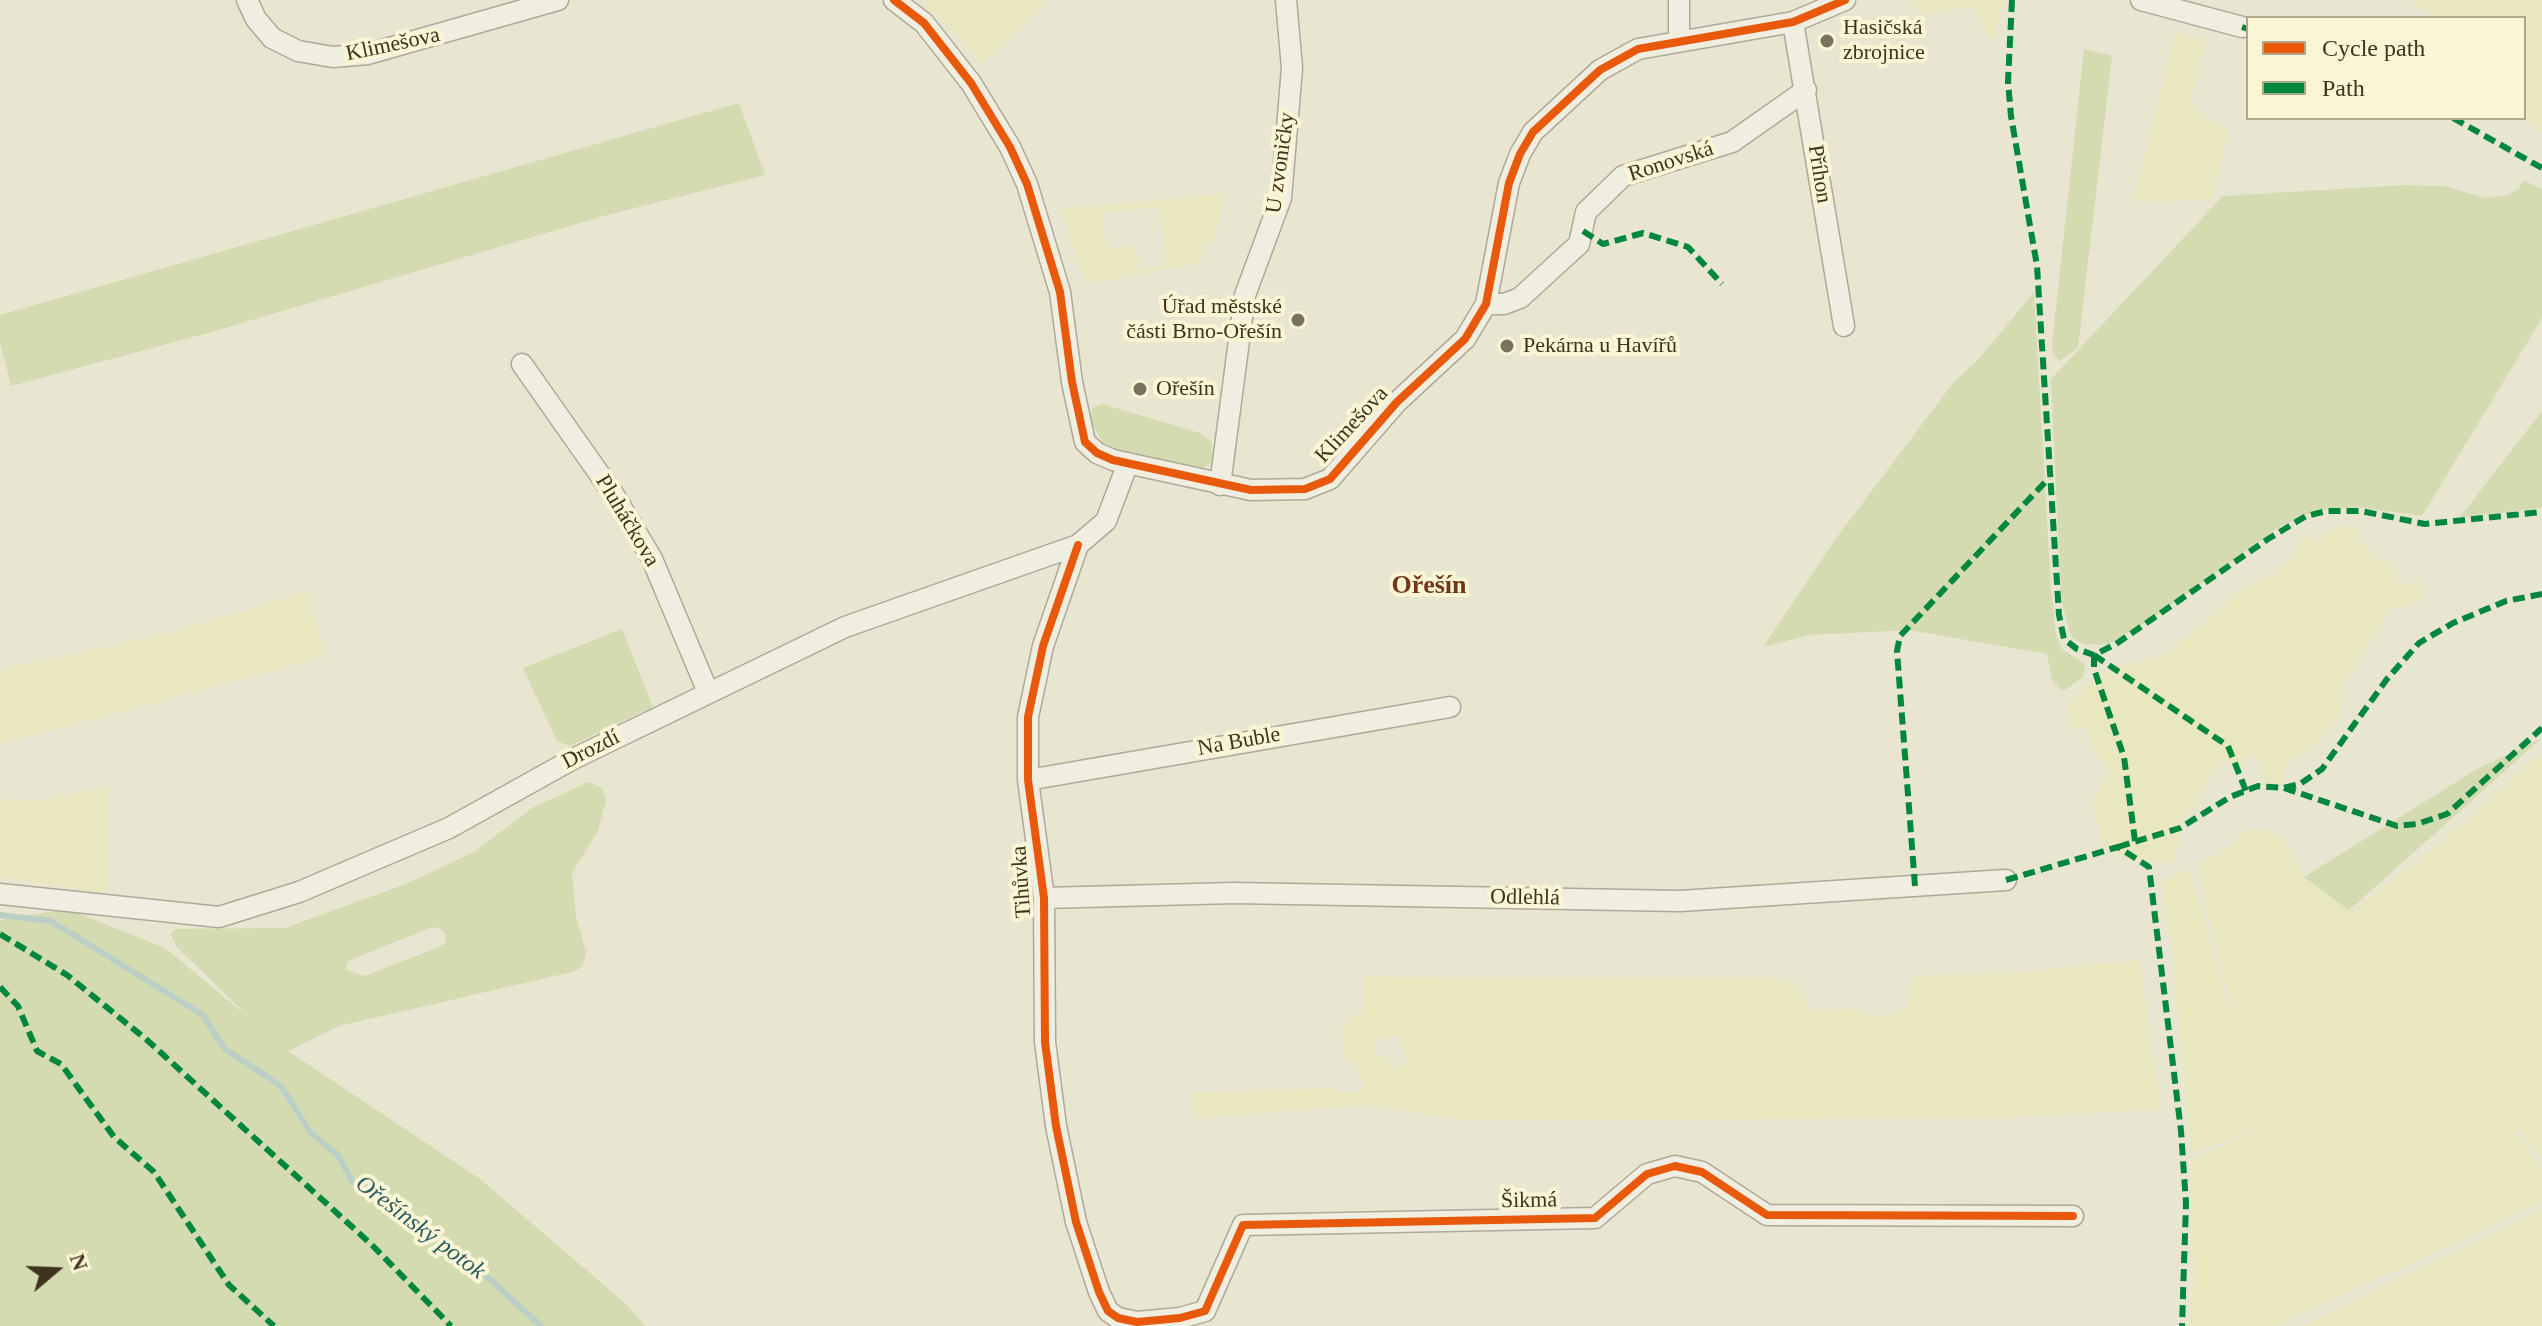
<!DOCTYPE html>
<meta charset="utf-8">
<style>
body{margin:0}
#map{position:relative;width:2542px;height:1326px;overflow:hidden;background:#e8e5d0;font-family:Georgia,serif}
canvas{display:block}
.legend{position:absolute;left:2246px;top:16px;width:280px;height:104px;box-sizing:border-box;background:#f9f5d5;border:2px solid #afa78c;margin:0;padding:10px 14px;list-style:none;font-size:24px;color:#3f331e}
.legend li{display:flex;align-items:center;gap:16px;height:40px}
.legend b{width:40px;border:2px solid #afa78c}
.north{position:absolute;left:16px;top:1230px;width:80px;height:80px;-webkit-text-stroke:6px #f9f5d5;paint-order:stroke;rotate:71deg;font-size:22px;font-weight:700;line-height:32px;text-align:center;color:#3f331e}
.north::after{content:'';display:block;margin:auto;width:28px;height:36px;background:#3f331e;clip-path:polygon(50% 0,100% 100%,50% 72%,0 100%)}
</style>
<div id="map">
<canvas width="2542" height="1326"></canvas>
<ul class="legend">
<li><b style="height:10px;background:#e8590c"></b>Cycle path</li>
<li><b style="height:10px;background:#00873e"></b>Path</li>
</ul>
<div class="north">N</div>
</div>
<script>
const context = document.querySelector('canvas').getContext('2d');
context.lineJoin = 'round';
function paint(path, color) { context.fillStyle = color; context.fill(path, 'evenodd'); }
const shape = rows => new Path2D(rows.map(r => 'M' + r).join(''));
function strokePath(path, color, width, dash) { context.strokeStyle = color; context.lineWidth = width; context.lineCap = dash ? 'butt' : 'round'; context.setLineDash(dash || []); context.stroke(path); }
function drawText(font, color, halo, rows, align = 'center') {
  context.font = font + ' Georgia,serif'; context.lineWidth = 8; context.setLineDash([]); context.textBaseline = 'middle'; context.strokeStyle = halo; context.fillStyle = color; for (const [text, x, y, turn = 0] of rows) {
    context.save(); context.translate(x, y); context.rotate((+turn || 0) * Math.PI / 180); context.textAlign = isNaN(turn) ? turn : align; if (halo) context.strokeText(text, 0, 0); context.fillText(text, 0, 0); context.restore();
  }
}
paint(shape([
 [929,0,1049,0,981,65,949,26,923,6],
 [1912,0,2003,0,1996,37,1988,37,1974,5,1921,16],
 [2411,0,2542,0,2542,133,2524,117,2524,18,2435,18],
 [2175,33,2205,40,2191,97,2193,105,2205,119,2228,128,2212,200,2133,201],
 [1224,194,1213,243,1203,244,1200,263,1085,284,1060,209],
 [1160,206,1166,266,1139,271,1135,245,1106,249,1102,213],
 [2348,525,2357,528,2360,541,2380,560,2393,562,2394,579,2406,586,2419,578,2424,591,2424,600,2405,608,2391,607,2342,686,2340,712,2326,734,2307,754,2294,756,2284,768,2284,783,2276,787,2263,779,2262,758,2252,756,2237,767,2224,759,2206,784,2195,809,2183,817,2174,863,2129,861,2102,846,2092,799,2109,772,2094,751,2086,728,2072,729,2066,706,2097,677,2117,666,2160,657,2179,643,2248,585,2273,573,2295,556,2302,531,2319,542,2333,528],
 [307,591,325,657,0,744,0,670,170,633],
 [2542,753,2542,1161,2521,1130,2515,1132,2542,1171,2542,1202,2276,1326,2189,1326,2194,1278,2191,1160,2261,1128,2259,1124,2256,1129,2191,1154,2172,950,2161,881,2190,869,2245,1066,2197,864,2220,854,2242,833,2255,829,2269,831,2282,839,2304,877,2351,912,2445,839],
 [108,786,106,893,0,877,0,799,41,801],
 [2139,959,2161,1109,1993,1118,1463,1120,1366,1105,1194,1118,1192,1093,1335,1088,1344,1093,1365,1090,1355,1061,1345,1062,1343,1026,1349,1017,1363,1011,1363,977,1780,979,1795,982,1809,1010,1861,1009,1873,1018,1906,1010,1913,976,2029,972],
 [1398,1036,1407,1063,1391,1071,1386,1056,1377,1058,1373,1038],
 [2542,1210,2542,1326,2301,1326]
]), '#e9e7bf');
paint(shape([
 [2084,49,2112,56,2078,348,2060,361,2054,356,2052,345],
 [739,103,765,175,607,215,208,333,11,386,0,342,0,315],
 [2523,180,2542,189,2542,318,2422,516,2358,507,2317,510,2279,527,2159,614,2107,645,2083,644,2071,636,2061,600,2051,379,2223,196,2404,185,2444,186,2485,198,2508,195,2519,189],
 [2034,292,2051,590,2056,634,2062,649,2085,664,2083,677,2063,691,2052,680,2047,654,1909,630,1809,635,1763,647,1837,537,1953,383,1977,361],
 [1102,404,1200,433,1212,443,1213,461,1203,468,1121,451,1103,443,1088,416,1094,407],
 [2542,411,2542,508,2460,517],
 [622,629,653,707,570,746,557,741,523,668],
 [2542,738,2349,910,2304,877,2477,769],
 [589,782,602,788,606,800,598,831,572,873,576,916,586,952,583,965,576,971,339,1026,288,1051,480,1179,626,1304,645,1326,0,1326,0,920,67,909,165,948,253,1021,176,946,171,935,174,929,285,928,406,884,474,852,534,807],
 [432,927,442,929,445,934,446,941,441,946,365,976,346,970,348,961]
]), '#d4dbb1');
strokePath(shape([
 [0,915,51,921,203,1015,225,1049,281,1086,311,1133,337,1154,353,1182,459,1251,541,1326]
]), '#bacfc6', 6);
const minor = shape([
 [247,0,256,19,272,38,298,51,333,57,368,54,558,0],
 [894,0,924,23,971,83,1010,147,1027,184,1060,292,1072,382,1085,442,1097,453,1113,460,1251,490,1305,489,1330,479,1397,402,1465,339,1486,304,1509,183,1520,154,1533,132,1600,70,1638,49,1793,22,1845,0],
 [2141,0,2242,27],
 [1793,22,1844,326],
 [1679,40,1679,0],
 [1486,304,1504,304,1520,298,1579,244,1586,212,1623,176,1732,142,1806,90],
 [522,364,612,492,652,559,708,692],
 [1220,485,1245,295,1281,198,1292,68,1286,0],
 [1078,545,1043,646,1035,684,1028,717,1028,780,1044,898,1045,1042,1056,1126,1076,1222,1099,1292,1108,1311,1118,1318,1137,1322,1180,1318,1205,1311,1243,1225,1595,1218,1647,1174,1675,1166,1702,1172,1767,1215,2073,1216],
 [1028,780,1450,707],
 [0,894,219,917,299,892,449,828,573,759,845,627,1078,545,1106,521,1128,463],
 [1044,898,1234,893,1680,901,2006,880]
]);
strokePath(minor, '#aea998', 23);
strokePath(minor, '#f0eee1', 20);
strokePath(shape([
 [2012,0,2008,82,2011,116,2037,266,2059,615,2064,639,2077,649,2094,655,2116,644,2268,539,2306,516,2327,511,2361,511,2425,524,2542,512],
 [2242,27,2248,29],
 [2453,118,2542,168],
 [1583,231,1603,244,1643,233,1688,247,1722,284],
 [2094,655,2228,746,2246,791],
 [2094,655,2094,669,2124,757,2135,841],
 [2284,788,2397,826,2417,824,2447,814,2542,728],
 [2118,847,2180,828,2230,797,2258,786,2283,788,2300,784,2322,769,2387,679,2419,643,2453,623,2506,601,2542,594],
 [2006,880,2118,847,2149,867,2181,1131,2186,1203,2182,1326],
 [1915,886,1897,651,1900,636,2049,478],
 [0,934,67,975,147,1040,372,1245,451,1326],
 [0,987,18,1006,37,1051,61,1064,114,1137,154,1172,229,1285,274,1326]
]), '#00873e', 6, [12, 6]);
strokePath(shape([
 [894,0,924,23,971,83,1010,147,1027,184,1060,292,1072,382,1085,442,1097,453,1113,460,1251,490,1305,489,1330,479,1397,402,1465,339,1486,304,1509,183,1520,154,1533,132,1600,70,1638,49,1793,22,1845,0],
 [1078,545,1043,646,1035,684,1028,717,1028,780,1044,898,1045,1042,1056,1126,1076,1222,1099,1292,1108,1311,1118,1318,1137,1322,1180,1318,1205,1311,1243,1225,1595,1218,1647,1174,1675,1166,1702,1172,1767,1215,2073,1216]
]), '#e8590c', 8);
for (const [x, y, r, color] of [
 [1827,41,8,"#7a715c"],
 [1298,320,8,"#7a715c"],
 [1507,346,8,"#7a715c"],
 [1140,389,8,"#7a715c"]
]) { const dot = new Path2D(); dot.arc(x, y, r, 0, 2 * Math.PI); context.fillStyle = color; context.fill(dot); strokePath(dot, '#f9f5d5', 3); }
drawText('22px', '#3f331e', '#f9f5d5', [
 ["Hasičská",1843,28],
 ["zbrojnice",1843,53],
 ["Úřad městské",1282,307,"right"],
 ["části Brno-Ořešín",1282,332,"right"],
 ["Pekárna u Havířů",1523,346],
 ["Ořešín",1156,389]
], 'left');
drawText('22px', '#3f331e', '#f9f5d5', [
 ["Klimešova",393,45,-12],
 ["Ronovská",1671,162,-18],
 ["U zvoničky",1281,163,-82],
 ["Příhon",1819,174,81],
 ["Klimešova",1352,425,-47],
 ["Pluháčkova",627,521,59],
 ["Na Buble",1239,742,-10],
 ["Drozdí",591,750,-27],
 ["Tihůvka",1022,882,-94],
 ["Odlehlá",1525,898,1],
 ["Šikmá",1529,1201,-1]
]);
drawText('italic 24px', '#2b5c61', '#f9f5d5', [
 ["Ořešínský potok",420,1228,37]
]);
drawText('bold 26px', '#713818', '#f9f5d5', [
 ["Ořešín",1429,586]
]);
</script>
